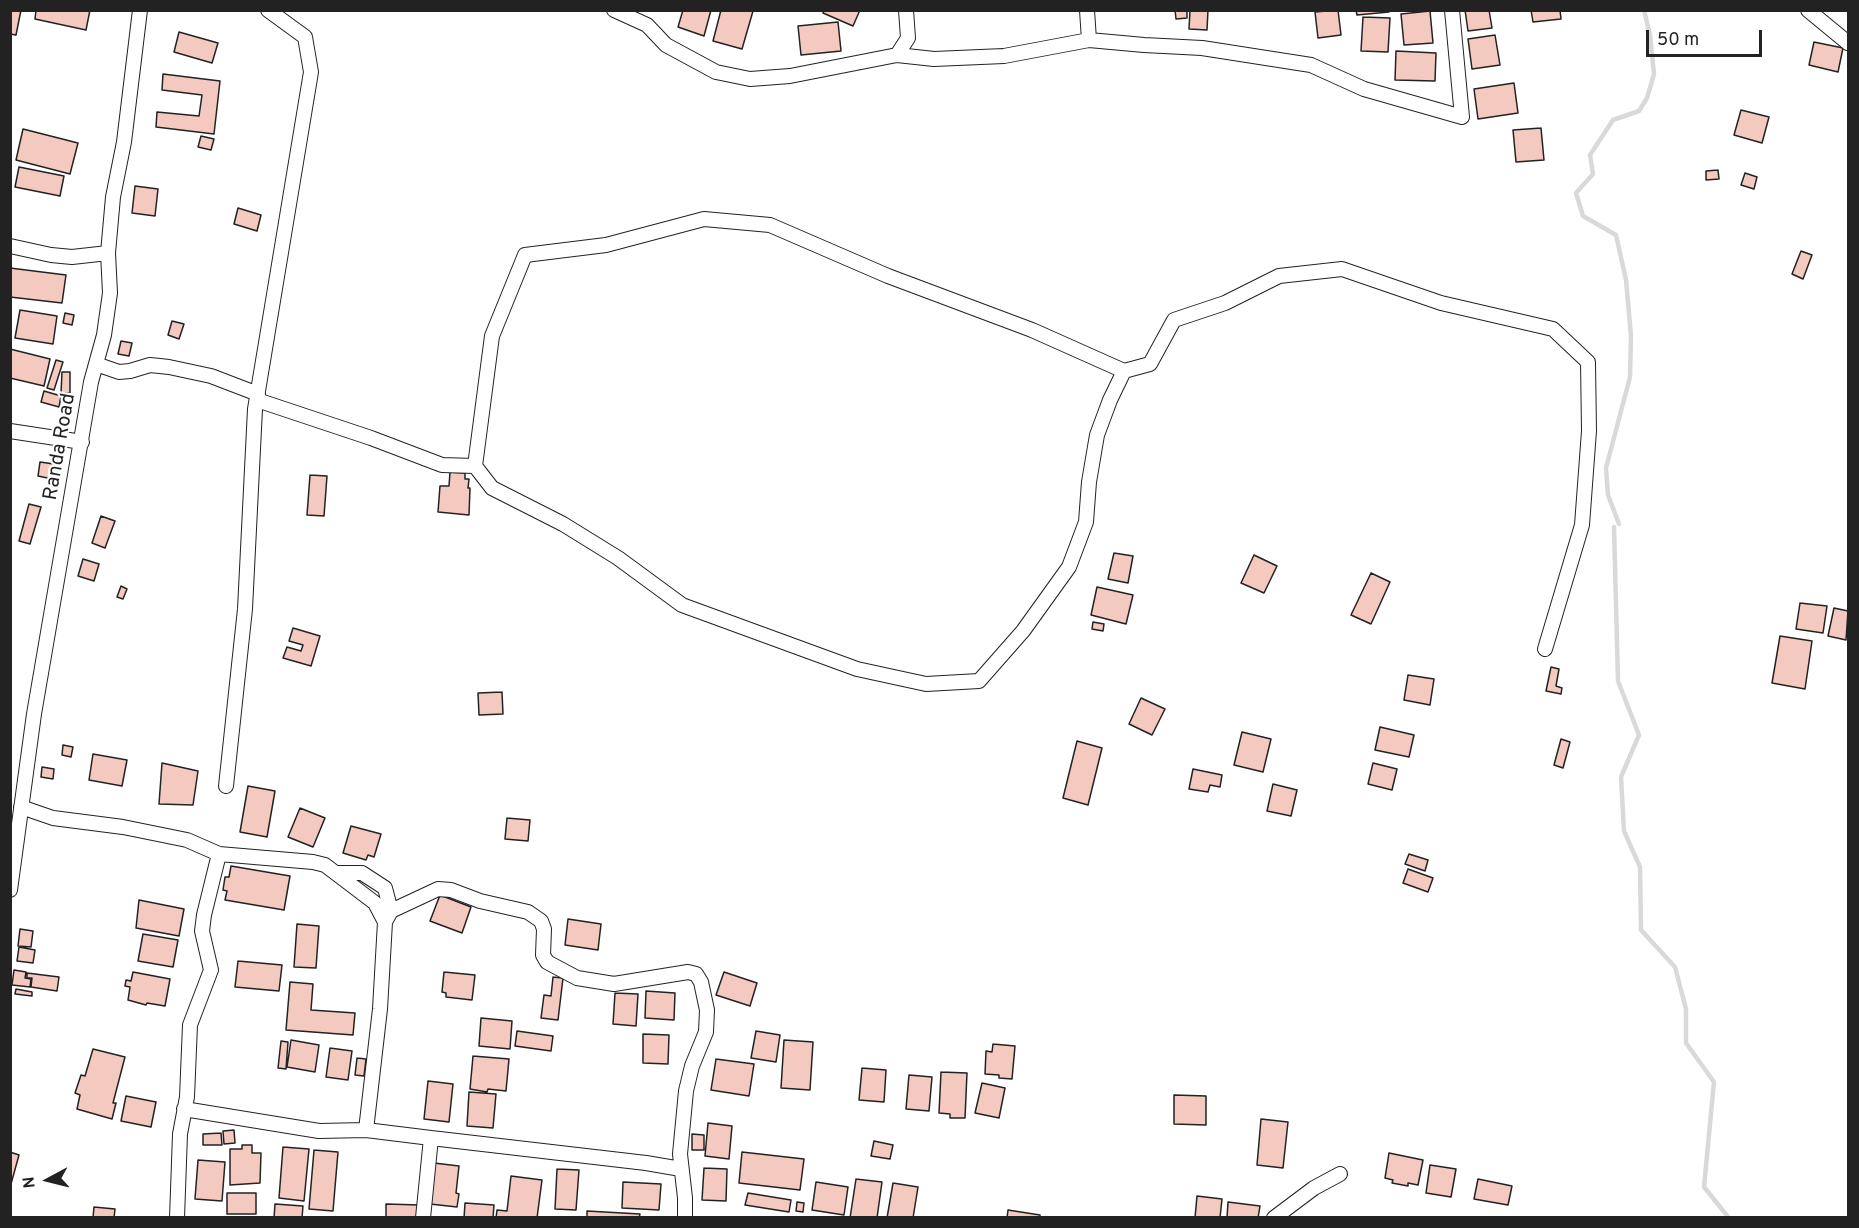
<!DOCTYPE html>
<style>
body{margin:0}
#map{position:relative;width:1859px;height:1228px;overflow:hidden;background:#fff;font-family:Overpass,sans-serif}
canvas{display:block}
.frame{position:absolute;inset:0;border:12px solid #222;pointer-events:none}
.north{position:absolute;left:18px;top:1150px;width:60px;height:60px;-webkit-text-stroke:4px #fff;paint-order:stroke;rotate:263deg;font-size:16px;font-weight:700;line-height:24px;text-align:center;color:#222}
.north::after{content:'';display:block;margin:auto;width:21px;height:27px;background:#222;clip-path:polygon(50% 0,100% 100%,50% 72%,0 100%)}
.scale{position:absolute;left:1646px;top:30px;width:116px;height:27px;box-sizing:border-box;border:3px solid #222;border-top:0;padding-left:8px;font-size:18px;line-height:21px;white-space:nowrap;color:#222;-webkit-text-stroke:4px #fff;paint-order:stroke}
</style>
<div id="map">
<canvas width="1859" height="1228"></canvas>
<div class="frame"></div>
<div class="north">N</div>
<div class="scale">50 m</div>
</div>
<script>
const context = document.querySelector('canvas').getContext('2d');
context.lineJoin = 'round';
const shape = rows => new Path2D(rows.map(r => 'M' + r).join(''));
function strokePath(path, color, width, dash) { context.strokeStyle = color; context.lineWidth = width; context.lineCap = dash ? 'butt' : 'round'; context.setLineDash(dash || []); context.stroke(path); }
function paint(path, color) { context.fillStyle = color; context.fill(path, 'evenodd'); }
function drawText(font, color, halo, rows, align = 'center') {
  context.font = font + ' Overpass,sans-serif'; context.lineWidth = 4.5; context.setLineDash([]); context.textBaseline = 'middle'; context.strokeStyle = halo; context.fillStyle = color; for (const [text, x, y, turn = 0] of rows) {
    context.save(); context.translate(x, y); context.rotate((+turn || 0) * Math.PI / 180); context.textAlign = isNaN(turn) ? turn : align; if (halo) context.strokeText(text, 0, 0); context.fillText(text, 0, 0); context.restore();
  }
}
strokePath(shape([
 [1619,524,1608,495,1606,468,1630,377,1631,336,1626,280,1616,235,1583,216,1576,193,1593,174,1590,155,1613,120,1639,111,1647,98,1654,74,1650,35,1644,10],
 [1614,527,1618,681,1639,735,1621,777,1624,831,1640,867,1641,930,1675,967,1686,1009,1686,1043,1714,1082,1704,1187,1729,1218]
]), '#d9d9d9', 4.5);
const building = shape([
 [10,10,21,10,16,35,10,34,10,10],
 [36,10,90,10,86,30,35,19,36,10],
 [683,10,711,10,704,36,678,27,683,10],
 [721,10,753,11,742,49,713,41,721,10],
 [824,10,860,10,853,26,823,13,824,10],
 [1175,10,1187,10,1187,18,1176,19,1175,10],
 [1190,10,1208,10,1207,30,1189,29,1190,10],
 [1338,10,1341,35,1318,38,1315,12,1338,10],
 [1356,10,1389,10,1389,12,1357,15,1356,10],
 [1465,10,1489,10,1492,28,1468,31,1465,10],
 [1531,10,1560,10,1561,19,1533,22,1531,10],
 [1430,11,1433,43,1404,45,1401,14,1430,11],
 [1363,17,1390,18,1388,52,1361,51,1363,17],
 [838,22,841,51,801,55,798,26,838,22],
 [179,32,218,43,212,63,174,52,179,32],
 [1495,35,1500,65,1472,69,1468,39,1495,35],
 [1814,42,1843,48,1838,72,1809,65,1814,42],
 [1396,51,1436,53,1435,81,1395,80,1396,51],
 [163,74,220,81,214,134,156,127,157,112,199,116,202,95,162,90,163,74],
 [1514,83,1518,113,1478,119,1474,89,1514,83],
 [1741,110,1769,117,1762,143,1734,135,1741,110],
 [1541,128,1544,160,1516,162,1513,130,1541,128],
 [23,129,78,143,70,174,16,160,23,129],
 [201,136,214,139,211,150,198,147,201,136],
 [19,167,64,176,60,196,15,187,19,167],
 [1718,170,1719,179,1706,180,1706,171,1718,170],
 [1745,173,1757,177,1754,189,1741,185,1745,173],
 [135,186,158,189,155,216,132,213,135,186],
 [238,208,261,215,257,231,234,224,238,208],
 [1801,251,1812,255,1803,279,1792,274,1801,251],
 [10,268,66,275,62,303,10,297,10,268],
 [20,310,57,316,53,344,15,338,20,310],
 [65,313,74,315,72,325,63,323,65,313],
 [172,321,184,324,179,339,168,335,172,321],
 [121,341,132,343,129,356,118,354,121,341],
 [10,349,50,359,44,386,10,378,10,349],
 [56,360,63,362,54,390,47,388,56,360],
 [62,372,70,372,70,393,61,393,62,372],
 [44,391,61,396,59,407,41,402,44,391],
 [40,462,54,464,52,479,38,476,40,462],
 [450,472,465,473,465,479,469,479,468,488,470,488,469,515,438,512,440,486,449,486,450,472],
 [310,475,327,476,324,516,307,515,310,475],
 [29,504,41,507,30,544,19,541,29,504],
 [101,516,115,521,105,548,92,543,101,516],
 [1114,553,1133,556,1128,583,1108,579,1114,553],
 [1254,555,1277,566,1264,593,1241,583,1254,555],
 [83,559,99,564,94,581,78,576,83,559],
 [1371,573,1390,582,1371,624,1351,615,1371,573],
 [121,586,127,589,123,599,117,597,121,586],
 [1097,587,1133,595,1126,624,1091,615,1097,587],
 [1800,603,1827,606,1823,633,1796,629,1800,603],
 [1834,608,1848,611,1846,640,1828,636,1834,608],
 [1093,622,1104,624,1103,631,1092,629,1093,622],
 [293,628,320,636,311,666,283,658,287,647,301,651,303,645,289,641,293,628],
 [1780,636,1812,641,1805,689,1772,683,1780,636],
 [1551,667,1559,669,1556,686,1562,688,1561,694,1546,691,1551,667],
 [1408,675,1434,679,1430,705,1404,700,1408,675],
 [502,692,503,714,479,715,478,693,502,692],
 [1141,698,1165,709,1152,735,1129,724,1141,698],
 [1380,727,1414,735,1409,757,1375,750,1380,727],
 [1242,732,1271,739,1263,772,1234,765,1242,732],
 [1561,739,1570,742,1563,768,1554,765,1561,739],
 [1077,741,1102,748,1088,805,1063,798,1077,741],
 [63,745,73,747,71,757,62,755,63,745],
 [93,754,127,760,122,786,89,780,93,754],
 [162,763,198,771,193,805,159,804,162,763],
 [1373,763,1397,769,1392,790,1368,784,1373,763],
 [42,767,54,769,53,779,41,777,42,767],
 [1193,769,1222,775,1220,787,1210,785,1208,792,1189,789,1193,769],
 [1273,784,1297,790,1291,816,1267,811,1273,784],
 [248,786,275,791,267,837,240,832,248,786],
 [300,808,325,818,313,847,288,837,300,808],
 [507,818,530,820,528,841,505,839,507,818],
 [351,826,381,834,374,857,368,855,366,860,343,853,351,826],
 [1409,854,1428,860,1425,871,1405,864,1409,854],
 [231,866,290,876,284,910,225,900,227,891,223,890,225,877,229,877,231,866],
 [1408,869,1433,878,1428,892,1403,883,1408,869],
 [440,895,471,907,462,933,430,921,440,895],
 [139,900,184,909,179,936,136,928,139,900],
 [568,919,601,924,598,950,565,945,568,919],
 [297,924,319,926,316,968,294,967,297,924],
 [20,929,33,931,31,947,18,946,20,929],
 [143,934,178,940,173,967,138,961,143,934],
 [19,947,35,950,33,963,17,961,19,947],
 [238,961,282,965,279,991,235,987,238,961],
 [14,970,26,972,25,978,31,979,30,987,12,985,14,970],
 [133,972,170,979,165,1006,147,1003,146,1005,128,1000,130,987,125,986,126,980,131,981,133,972],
 [444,972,475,975,472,1000,446,997,446,993,442,992,444,972],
 [724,972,757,983,750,1006,716,995,724,972],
 [27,973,59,977,57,991,31,987,32,978,27,978,27,973],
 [553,977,563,978,558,1020,541,1018,544,995,551,996,553,977],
 [290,982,313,984,311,1010,355,1013,353,1035,286,1030,290,982],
 [16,989,32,992,32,996,15,994,16,989],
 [646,991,675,993,674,1020,645,1018,646,991],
 [615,993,638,994,636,1026,613,1024,615,993],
 [481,1018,512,1021,510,1049,479,1046,481,1018],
 [517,1031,553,1036,551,1051,515,1046,517,1031],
 [756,1031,780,1035,776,1062,751,1058,756,1031],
 [643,1034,669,1035,668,1064,643,1063,643,1034],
 [291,1040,319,1045,315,1072,287,1067,291,1040],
 [784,1040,813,1042,810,1090,781,1088,784,1040],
 [281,1041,288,1042,286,1069,278,1068,281,1041],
 [993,1044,1015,1046,1012,1079,999,1078,999,1075,985,1074,986,1051,992,1052,993,1044],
 [330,1048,352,1051,348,1080,326,1077,330,1048],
 [93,1049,125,1057,113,1103,116,1103,112,1119,77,1109,80,1095,75,1093,81,1075,85,1076,93,1049],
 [473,1056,509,1059,506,1091,488,1089,487,1092,470,1089,473,1056],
 [357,1058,366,1059,364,1076,355,1075,357,1058],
 [716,1059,754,1064,749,1096,711,1090,716,1059],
 [862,1068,886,1070,884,1102,859,1100,862,1068],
 [941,1072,967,1073,965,1118,950,1118,950,1114,939,1113,941,1072],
 [909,1075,932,1077,929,1111,906,1109,909,1075],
 [428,1081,453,1084,449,1122,424,1119,428,1081],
 [982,1083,1005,1088,999,1118,975,1113,982,1083],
 [469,1092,496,1094,493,1128,467,1126,469,1092],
 [1174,1095,1206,1096,1206,1125,1174,1124,1174,1095],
 [126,1096,156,1102,151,1127,121,1121,126,1096],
 [1261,1119,1288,1122,1283,1168,1257,1165,1261,1119],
 [708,1123,732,1126,729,1159,705,1156,708,1123],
 [234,1130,235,1143,224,1144,223,1131,234,1130],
 [221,1133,222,1145,203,1145,203,1134,221,1133],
 [692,1134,704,1135,704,1150,692,1150,692,1134],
 [874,1141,893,1145,890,1159,871,1156,874,1141],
 [242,1145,252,1145,252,1153,261,1153,260,1183,230,1185,230,1149,242,1149,242,1145],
 [283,1147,309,1149,304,1201,279,1198,283,1147],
 [314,1150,338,1152,333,1211,309,1209,314,1150],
 [10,1152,19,1155,11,1184,10,1184,10,1152],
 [742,1152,804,1159,800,1190,739,1183,742,1152],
 [1389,1153,1423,1160,1418,1185,1408,1183,1408,1186,1392,1183,1393,1180,1385,1178,1389,1153],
 [198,1160,225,1162,222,1201,195,1199,198,1160],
 [434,1163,459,1166,456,1193,459,1194,457,1207,430,1204,434,1163],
 [1430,1165,1456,1169,1451,1197,1426,1193,1430,1165],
 [704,1168,727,1169,726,1201,702,1200,704,1168],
 [557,1169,579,1170,576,1210,555,1209,557,1169],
 [511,1176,542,1180,537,1218,496,1218,497,1210,507,1211,511,1176],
 [856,1179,882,1182,877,1218,850,1218,856,1179],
 [1478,1179,1512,1186,1508,1205,1474,1199,1478,1179],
 [623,1182,661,1184,659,1210,622,1208,623,1182],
 [816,1182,848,1187,844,1215,812,1210,816,1182],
 [893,1183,918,1187,913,1218,887,1218,893,1183],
 [227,1193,256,1193,256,1214,227,1214,227,1193],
 [748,1193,791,1200,789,1212,745,1205,748,1193],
 [1197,1196,1222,1199,1220,1218,1195,1218,1197,1196],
 [797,1202,804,1203,803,1212,796,1211,797,1202],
 [1228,1202,1260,1206,1258,1218,1227,1218,1228,1202],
 [465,1203,494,1205,493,1218,464,1218,465,1203],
 [275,1204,303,1206,302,1218,274,1218,275,1204],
 [386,1204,420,1205,420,1218,386,1218,386,1204],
 [94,1207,115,1209,114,1218,93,1218,94,1207],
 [1008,1210,1040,1215,1040,1218,1007,1218,1008,1210],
 [587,1211,640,1214,639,1218,587,1218,587,1211]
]);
paint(building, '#f3c9c0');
strokePath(building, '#222', 1.5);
const street = shape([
 [614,10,647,25,666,45,716,72,750,79,790,76,897,55,908,38,906,10],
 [1087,10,1089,40],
 [1808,10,1848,43],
 [897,55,934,59,1004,56,1089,40,1144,45,1202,48,1311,65,1364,89,1462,117,1452,10],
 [10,246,51,255,72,257,108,253],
 [96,364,119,372,130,371,150,365,169,367,211,376,258,394],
 [257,400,371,438,442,465,475,466,492,488,563,524,618,558,682,605,857,669,926,684,979,681,1023,631,1069,567,1086,522,1089,482,1097,435,1110,400,1124,371],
 [10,431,82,442],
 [475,466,492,336,525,255,606,245,704,219,770,225,888,276,1032,330,1124,371,1150,364,1174,320,1225,303,1279,276,1342,269,1441,303,1553,329,1588,362,1589,431,1582,525,1545,649],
 [226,786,245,609,255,409,311,72,305,37,268,10],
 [21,807,53,818,123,827,187,840,219,854,313,862,325,865,375,903,385,922,391,911,438,889,451,890,480,901,528,912,541,921,544,929,543,955,547,962,577,978,614,984,688,972,696,974,701,982,707,1010,706,1032,692,1066,686,1091,680,1154,685,1198,685,1218],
 [337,873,362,873,385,888,391,911],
 [10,890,34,714,91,382,104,335,110,293,108,253,113,197,124,142,140,10],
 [385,922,380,1009,366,1130,431,1138,423,1218],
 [184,1109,319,1131,366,1130],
 [431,1138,646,1163,681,1169],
 [177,1218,180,1134,187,1097,190,1025,211,970,202,931,204,915,219,854],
 [1274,1218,1314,1188,1340,1174]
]);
strokePath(street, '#222', 16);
strokePath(street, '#fff', 14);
drawText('20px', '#222', '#fff', [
 ["Randa Road",61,447,-80]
]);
</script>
